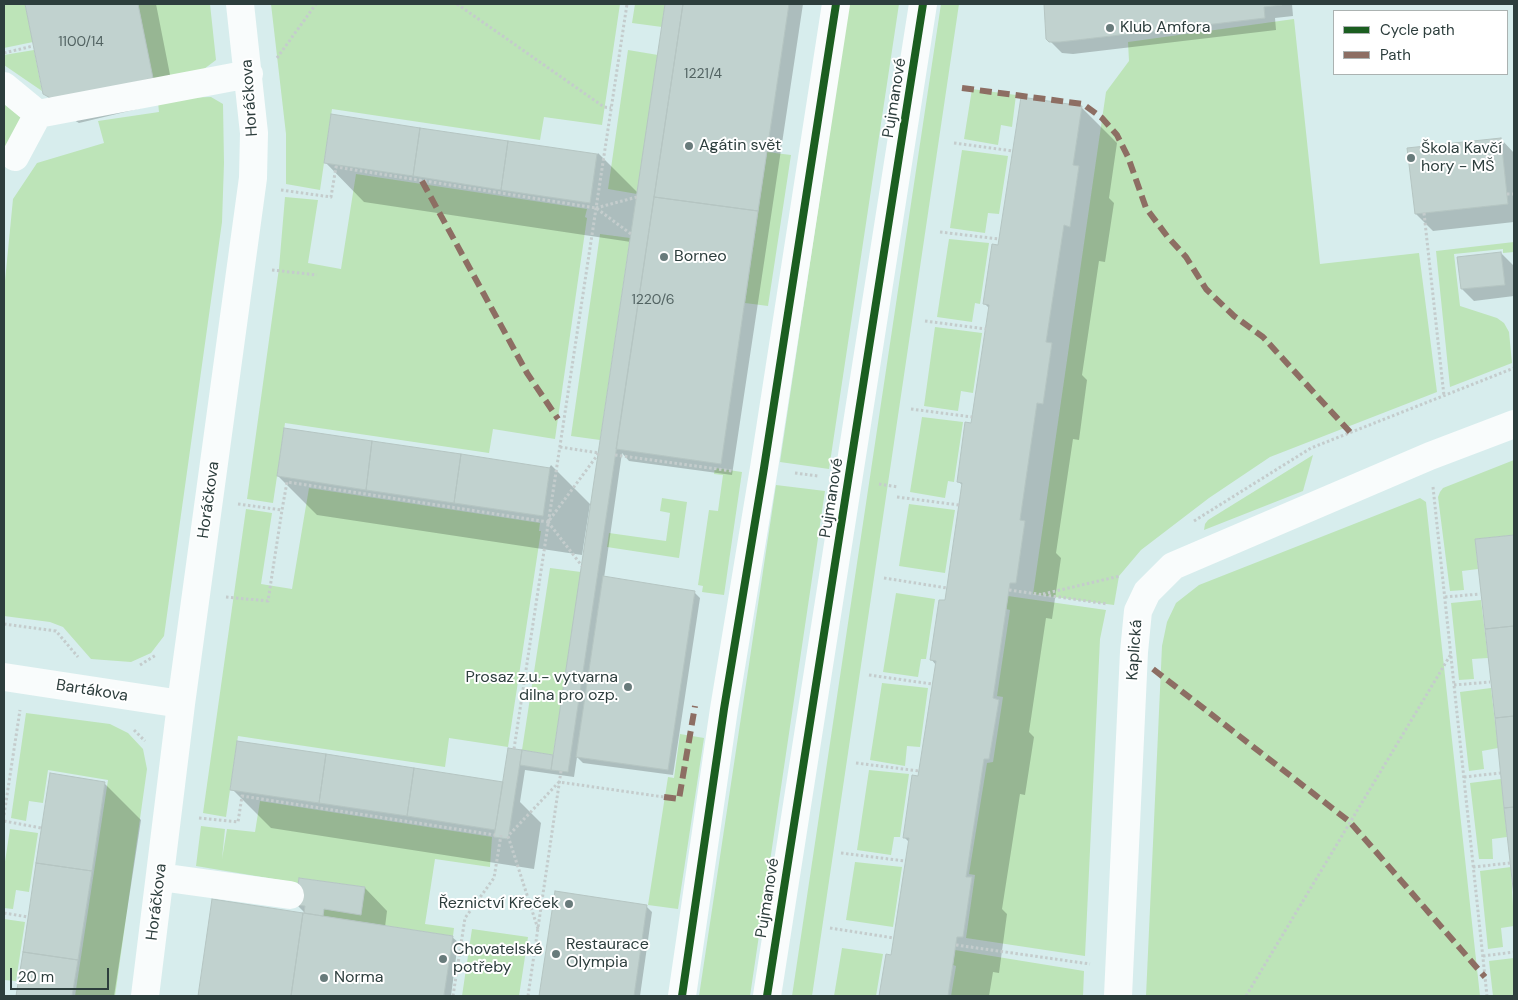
<!DOCTYPE html>
<meta charset="utf-8">
<style>
body{margin:0}
#map{position:relative;width:1518px;height:1000px;overflow:hidden;background:#d7eded;font-family:"DM Sans",sans-serif}
canvas{display:block}
.frame{position:absolute;inset:0;border:5px solid #2d3e3d;pointer-events:none}
.legend{position:absolute;left:1333px;top:10px;width:175px;height:65px;box-sizing:border-box;background:#fff;border:1px solid #abb2b1;margin:0;padding:6px 9px;list-style:none;font-size:15px;color:#2d3e3d}
.legend li{display:flex;align-items:center;gap:10px;height:25px}
.legend b{width:25px;border:1px solid #abb2b1}
.scale{position:absolute;left:10px;top:968px;width:99px;height:22px;box-sizing:border-box;border:2px solid #2d3e3d;border-top:0;padding-left:6px;font-size:15px;line-height:18px;white-space:nowrap;color:#2d3e3d;-webkit-text-stroke:4px #fff;paint-order:stroke}
</style>
<div id="map">
<canvas width="1518" height="1000"></canvas>
<div class="frame"></div>
<ul class="legend">
<li><b style="height:6px;background:#1b5e20"></b>Cycle path</li>
<li><b style="height:6px;background:#8d6e63"></b>Path</li>
</ul>
<div class="scale">20 m</div>
</div>
<script>
const context = document.querySelector('canvas').getContext('2d');
context.lineJoin = 'round';
function paint(path, color) { context.fillStyle = color; context.fill(path, 'evenodd'); }
const shape = rows => new Path2D(rows.map(r => 'M' + r).join(''));
function strokePath(path, color, width, dash) { context.strokeStyle = color; context.lineWidth = width; context.lineCap = dash ? 'butt' : 'round'; context.setLineDash(dash || []); context.stroke(path); }
function drawText(font, color, halo, rows, align = 'center') {
  context.font = font + ' "DM Sans",sans-serif'; context.lineWidth = 4; context.setLineDash([]); context.textBaseline = 'middle'; context.strokeStyle = halo; context.fillStyle = color; for (const [text, x, y, turn = 0] of rows) {
    context.save(); context.translate(x, y); context.rotate((+turn || 0) * Math.PI / 180); context.textAlign = isNaN(turn) ? turn : align; if (halo) context.strokeText(text, 0, 0); context.fillText(text, 0, 0); context.restore();
  }
}
paint(shape([
 [4,4,25,4,33,42,4,48],
 [138,4,210,4,216,60,200,72,154,86],
 [271,4,620,4,602,125,544,117,540,140,332,109,320,190,286,184,286,134],
 [635,4,665,4,662,27,632,23],
 [849,4,899,4,829,469,780,462],
 [941,4,959,4,812,996,792,996],
 [1294,19,1320,264,1419,253,1437,392,1270,457,1209,498,1141,550,1119,576,1114,605,1033,594,1106,92,1129,61,1128,42],
 [34,50,42,91,4,65,4,55],
 [628,50,658,55,637,194,608,189],
 [972,89,1016,95,1012,127,1001,125,998,145,964,139],
 [211,97,223,104,224,163,222,222,164,636,151,653,131,662,91,659,63,627,50,622,4,616,4,291,13,199,37,163,104,143,98,121,159,112,158,102,178,98],
 [4,104,23,119,4,155],
 [962,150,1008,156,999,214,988,213,985,233,950,228],
 [767,152,791,155,768,306,745,303],
 [356,174,587,209,585,217,587,218,555,439,493,429,489,453,285,423,273,503,247,499,279,268,285,197,318,200,308,263,341,269],
 [600,234,630,238,600,440,571,436],
 [949,239,989,243,980,304,975,303,972,322,937,317],
 [1514,242,1514,252,1503,253,1503,249,1454,254,1460,306,1497,318,1504,323,1509,332,1512,363,1450,387,1436,251],
 [935,327,982,333,973,393,961,391,958,411,924,406],
 [922,417,963,422,954,482,948,481,945,498,910,492],
 [1313,455,1303,491,1204,530,1205,524,1208,520],
 [1514,460,1514,535,1475,539,1478,569,1462,571,1464,590,1450,591,1438,497,1440,492,1443,488],
 [715,468,742,472,724,595,702,592,703,586,698,585,709,510,718,511,723,475,714,474],
 [776,485,825,491,750,996,699,996],
 [309,488,540,523,539,531,541,531,508,747,449,738,445,767,238,736,226,817,203,813,246,509,272,513,261,584,292,589],
 [662,498,687,502,679,558,607,547,609,533,666,541,670,513,660,511],
 [1420,498,1426,502,1480,996,1146,996,1162,646,1167,622,1176,603,1199,585],
 [909,504,955,510,945,573,899,566],
 [550,568,581,572,553,755,522,750],
 [896,593,935,599,926,659,921,659,918,677,883,672],
 [1008,596,1106,610,1100,639,1085,956,966,938,975,875,969,874,987,763,993,762,1003,697,997,696,1010,610,1006,609],
 [1481,600,1488,658,1472,659,1474,679,1459,680,1451,603],
 [882,683,928,688,920,747,907,746,905,766,870,760],
 [1491,688,1498,748,1482,751,1484,769,1469,771,1460,692],
 [26,713,110,724,128,733,143,749,147,769,115,996,75,996,108,780,48,770,43,803,29,801,26,821,11,818],
 [680,734,704,738,678,909,648,905,668,777,674,778],
 [869,770,909,774,900,837,894,837,891,855,857,850],
 [1501,779,1507,837,1492,839,1493,859,1479,859,1470,783],
 [260,801,492,837,490,867,435,859,425,924,454,928,453,936,323,916,324,909,361,914,365,887,299,878,298,883,196,866,201,826,225,829,222,859,227,829,255,832],
 [10,829,38,833,29,892,16,890,13,909,4,908,4,868],
 [855,862,902,867,893,927,846,920],
 [1511,867,1514,926,1501,928,1503,947,1488,949,1480,871],
 [4,919,25,922,16,981,4,980],
 [472,929,528,937,519,996,462,996],
 [842,948,883,954,876,996,834,996],
 [955,950,1084,971,1083,996,951,996,956,966,953,965],
 [1514,958,1514,996,1493,996,1489,961]
]), '#bde4b8');
paint(shape([
 [27,4,156,4,175,100,79,123,67,116,44,93],
 [667,4,803,4,732,475,629,461,622,453,604,578,694,592,700,598,673,775,583,763,577,757,574,777,525,770,520,802,541,823,534,869,271,828,232,789,504,786,509,749,555,756,631,242,364,202,325,162,595,157,598,153,638,193],
 [1045,4,1292,4,1293,16,1275,18,1276,30,1073,54,1062,53,1047,38],
 [1081,107,1117,143,1109,198,1114,203,1105,262,1099,261,1082,375,1087,380,1079,440,1073,439,1056,553,1061,558,1052,619,1046,618,1029,732,1034,737,1025,795,1020,794,1002,909,1007,914,999,973,993,972,989,996,881,996,887,956,892,956,909,842,904,837,919,777,936,665,931,659,946,602,963,486,958,481,973,424,990,309,984,303,999,246],
 [1501,139,1514,153,1514,222,1433,231,1416,214],
 [1501,253,1513,265,1514,296,1474,301,1462,289],
 [551,465,590,504,582,555,317,515,278,476,548,470],
 [1514,536,1514,889,1476,540],
 [51,775,105,784,141,820,114,996,17,996],
 [365,888,387,911,385,927,452,937,458,942,451,996,199,996,213,901,307,915,296,904],
 [556,892,646,906,652,912,640,996,540,996]
]), '#0003');
const building = shape([
 [25,4,138,4,153,78,56,101,43,94,25,4],
 [665,4,683,4,568,772,551,770,665,4],
 [683,4,789,4,758,211,654,197,683,4],
 [1044,4,1282,4,1282,5,1264,7,1265,18,1060,42,1049,42,1046,39,1044,4],
 [1021,97,1082,106,1073,165,1079,166,1070,227,1064,225,1046,342,1052,343,1043,404,1037,403,1020,520,1025,521,1016,583,1010,583,993,698,999,700,989,759,984,759,966,877,972,877,963,937,957,937,948,996,879,996,886,954,891,955,909,838,903,838,912,775,918,776,936,661,930,660,939,600,945,600,962,483,957,482,965,422,971,423,989,305,983,304,992,244,998,245,1021,97],
 [331,114,420,128,413,176,324,163,331,114],
 [420,128,508,141,501,190,413,176,420,128],
 [1501,138,1508,204,1415,214,1407,148,1501,138],
 [508,141,597,154,590,203,501,190,508,141],
 [654,197,758,211,721,464,616,449,654,197],
 [1501,252,1505,285,1461,289,1457,257,1501,252],
 [284,428,372,441,366,490,277,476,284,428],
 [372,441,461,454,454,503,366,490,372,441],
 [461,454,550,468,543,516,454,503,461,454],
 [1514,535,1514,626,1485,629,1475,539,1514,535],
 [603,576,695,591,668,770,576,757,603,576],
 [1514,626,1514,716,1495,718,1485,629,1514,626],
 [1514,716,1514,807,1504,808,1495,718,1514,716],
 [237,741,326,754,319,803,230,790,237,741],
 [508,748,522,750,508,839,494,837,508,748],
 [522,750,553,755,551,770,520,765,522,750],
 [326,754,414,768,407,816,319,803,326,754],
 [414,768,503,782,495,830,407,816,414,768],
 [50,773,105,782,92,871,36,863,50,773],
 [1514,807,1514,897,1504,808,1514,807],
 [36,863,92,871,78,960,23,952,36,863],
 [299,878,365,887,361,915,324,909,323,916,304,913,305,906,295,905,299,878],
 [555,891,647,905,634,996,539,996,555,891],
 [212,899,303,913,291,996,198,996,212,899],
 [303,913,453,936,444,995,447,996,291,996,303,913],
 [23,952,78,960,72,996,16,996,23,952]
]);
paint(building, '#c1d2cf');
strokePath(building, '#b5c5c2', 1);
strokePath(shape([
 [457,4,604,107,611,108],
 [4,53,33,46],
 [277,58,316,4],
 [954,143,1013,151],
 [281,190,331,197,336,167,596,208,631,234],
 [1507,194,1514,194],
 [596,208,637,197],
 [1424,213,1444,396],
 [940,232,999,239],
 [272,270,317,275],
 [925,321,986,329],
 [911,409,972,417],
 [560,447,599,453,548,522,582,566],
 [615,455,732,471],
 [795,473,818,476],
 [879,484,898,487],
 [1433,487,1487,996],
 [897,497,959,505],
 [238,504,282,510,287,482,548,522],
 [1194,521,1311,448,1514,368],
 [884,578,947,588],
 [1009,590,1108,604],
 [1043,594,1120,576],
 [226,597,268,601,282,510],
 [1445,597,1480,594],
 [4,624,56,631,78,657],
 [140,665,156,655],
 [869,675,932,684],
 [1454,685,1490,682],
 [134,730,145,741],
 [514,749,627,4],
 [856,763,919,771],
 [1464,777,1500,773],
 [4,815,20,710],
 [199,818,238,822,242,796,495,835],
 [4,821,41,828],
 [841,853,905,861],
 [1473,867,1510,863],
 [4,913,28,917],
 [830,928,894,938],
 [538,929,508,836,559,782,664,797],
 [956,945,1090,964],
 [1483,956,1514,952],
 [453,996,465,918,494,878,501,835],
 [528,996,561,771],
 [1246,996,1451,654]
]), '#c4cccc', 3, [2.5, 2.5]);
strokePath(shape([
 [4,86,38,114,249,74],
 [15,157,38,114],
 [4,677,181,704],
 [160,877,290,895],
 [145,996,181,704,253,178,254,133,240,4],
 [682,996,724,709,764,468,836,4],
 [767,996,923,4],
 [1118,996,1134,652,1138,611,1147,592,1173,566,1430,456,1514,424]
]), '#f9fcfc', 28);
strokePath(shape([
 [962,88,1083,104,1102,118,1117,135,1128,157,1146,208,1167,236,1186,257,1206,289,1234,316,1263,337,1350,432],
 [422,181,527,373,558,419],
 [1153,669,1350,822,1485,977],
 [664,797,679,799,695,706]
]), '#8d6e63', 6, [12, 6]);
strokePath(shape([
 [682,996,724,709,764,468,836,4],
 [767,996,923,4]
]), '#1b5e20', 8);
for (const [x, y, r, color] of [
 [1110,28,5,"#687b7b"],
 [689,146,5,"#687b7b"],
 [1411,158,5,"#687b7b"],
 [664,257,5,"#687b7b"],
 [628,687,5,"#687b7b"],
 [569,904,5,"#687b7b"],
 [556,954,5,"#687b7b"],
 [443,959,5,"#687b7b"],
 [324,978,5,"#687b7b"]
]) { const dot = new Path2D(); dot.arc(x, y, r, 0, 2 * Math.PI); context.fillStyle = color; context.fill(dot); strokePath(dot, '#fff', 2); }
drawText('14px', '#526362', null, [
 ["1100/14",81,42],
 ["1221/4",703,74],
 ["1220/6",653,300]
]);
drawText('16px', '#2d3e3d', '#fff', [
 ["Klub Amfora",1120,28],
 ["Agátin svět",699,146],
 ["Škola Kavčí",1421,149],
 ["hory - MŠ",1421,167],
 ["Borneo",674,257],
 ["Prosaz z.u.- vytvarna",618,678,"right"],
 ["dilna pro ozp.",618,696,"right"],
 ["Řeznictví Křeček",559,904,"right"],
 ["Restaurace",566,945],
 ["Olympia",566,963],
 ["Chovatelské",453,950],
 ["potřeby",453,968],
 ["Norma",334,978]
], 'left');
drawText('16px', '#2d3e3d', '#fff', [
 ["Horáčkova",250,98,-94],
 ["Pujmanové",895,98,-81],
 ["Pujmanové",832,498,-81],
 ["Horáčkova",209,500,-82],
 ["Kaplická",1135,650,-86],
 ["Bartákova",92,691,9],
 ["Pujmanové",768,898,-81],
 ["Horáčkova",157,902,-83]
]);
</script>
